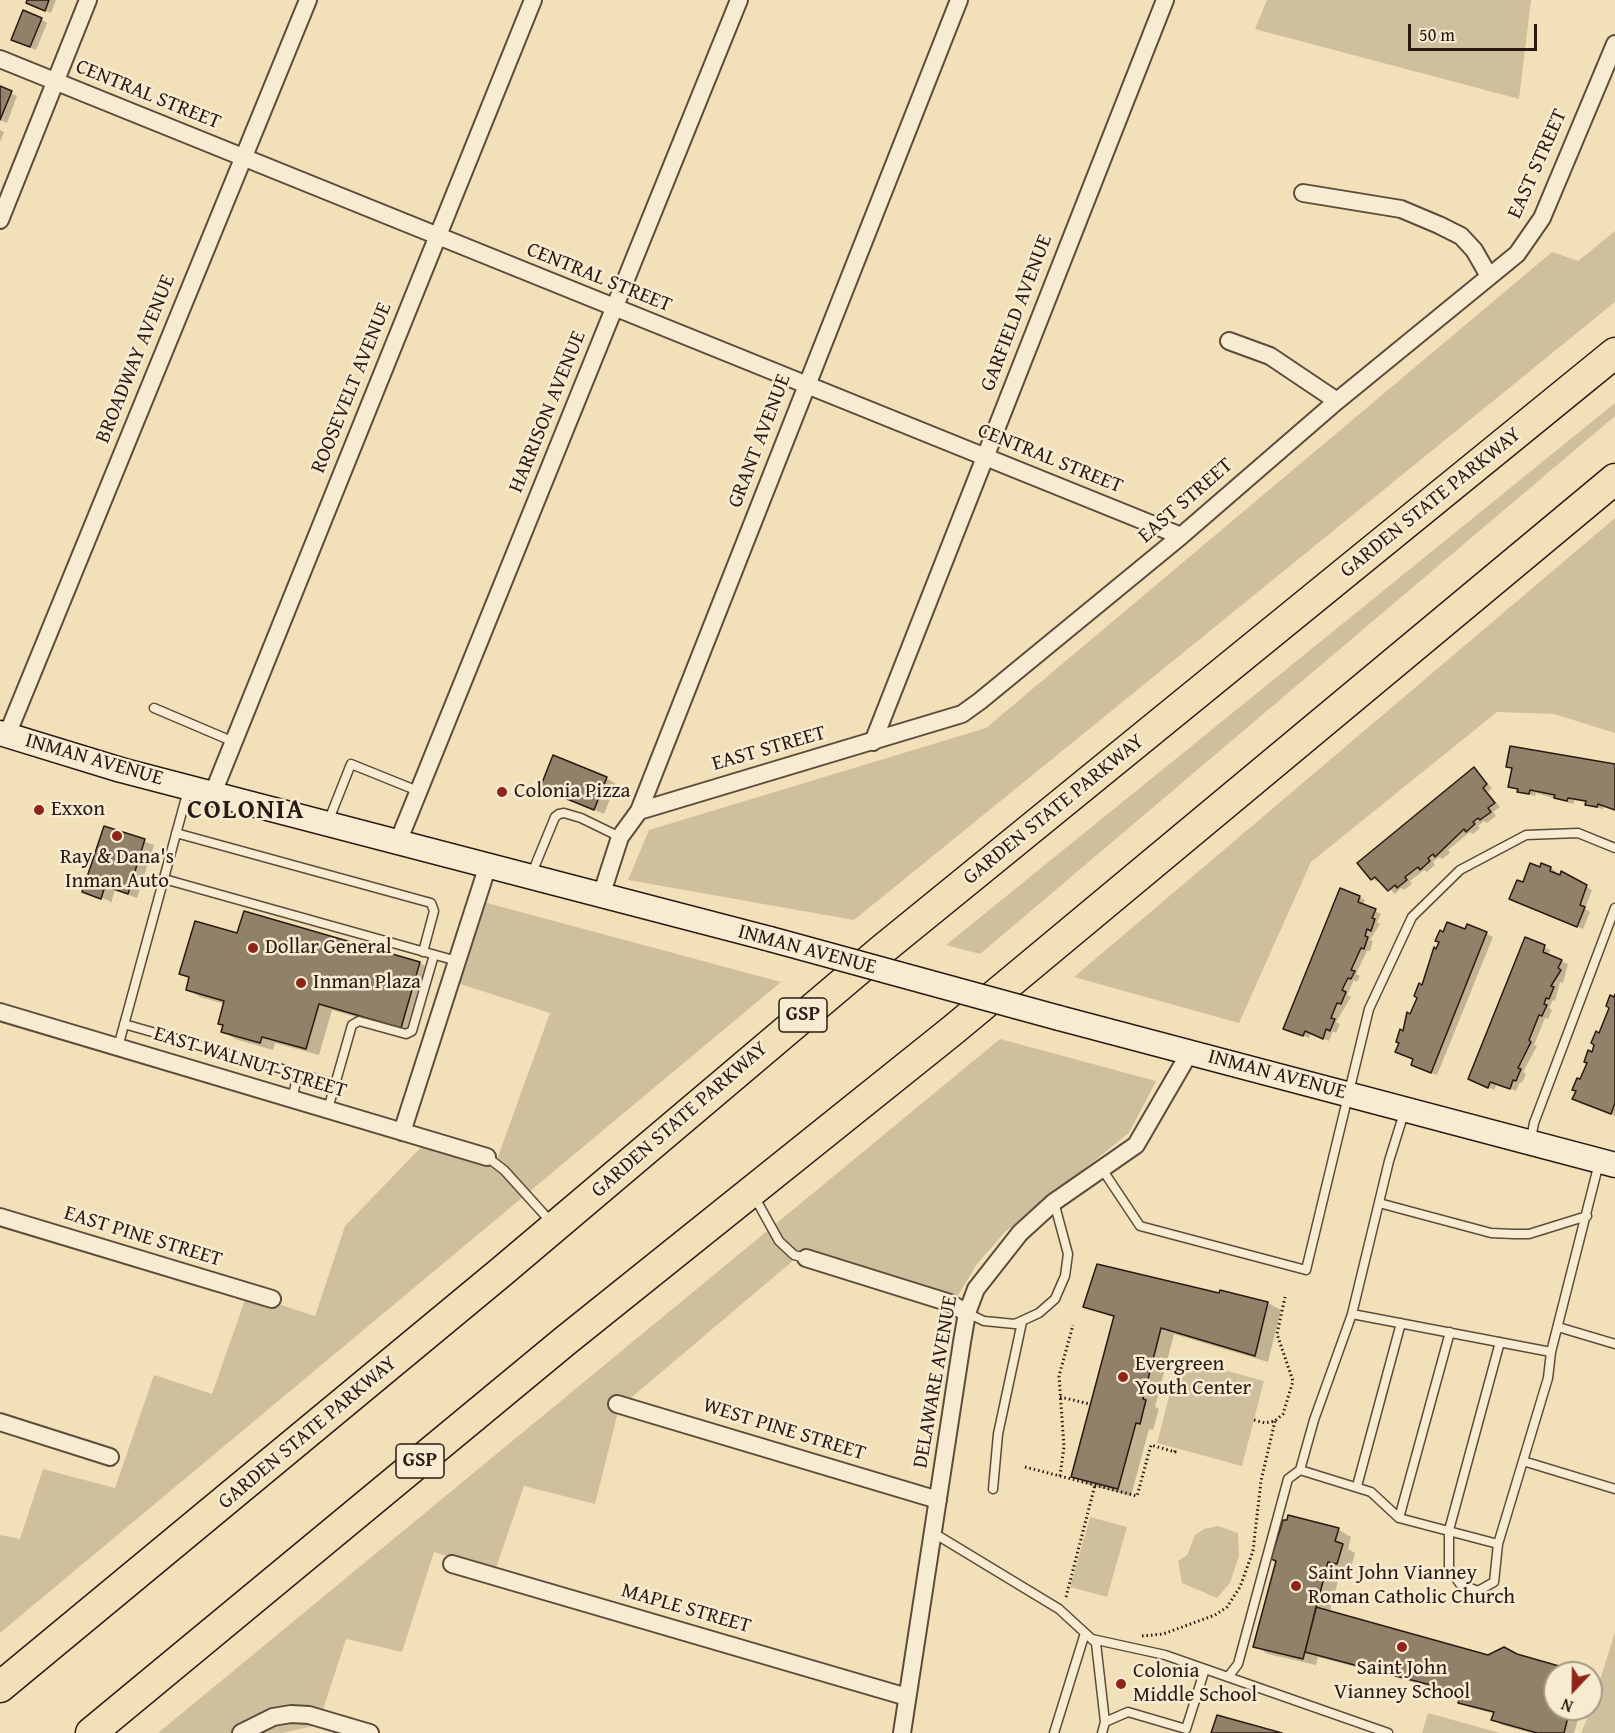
<!DOCTYPE html>
<style>
body{margin:0}
#map{position:relative;width:1615px;height:1733px;overflow:hidden;background:#f2e1b8;font-family:"Gentium Book Plus",serif}
canvas{display:block}
.north{position:absolute;left:1543px;top:1661px;width:60px;height:60px;box-sizing:border-box;background:#f7ecd1;border:2px solid #a59885;border-radius:50%;rotate:202deg;font-size:16px;font-weight:700;line-height:24px;text-align:center;color:#2b1913}
.north::after{content:'';display:block;margin:auto;width:21px;height:27px;background:#8f2418;clip-path:polygon(50% 0,100% 100%,50% 72%,0 100%)}
.scale{position:absolute;left:1408px;top:24px;width:129px;height:27px;box-sizing:border-box;border:3px solid #2b1913;border-top:0;padding-left:8px;font-size:18px;line-height:21px;white-space:nowrap;color:#2b1913;-webkit-text-stroke:4px #f7ecd1;paint-order:stroke}
</style>
<div id="map">
<canvas width="1615" height="1733"></canvas>
<div class="north">N</div>
<div class="scale">50 m</div>
</div>
<script>
const context = document.querySelector('canvas').getContext('2d');
context.lineJoin = 'round';
function paint(path, color) { context.fillStyle = color; context.fill(path, 'evenodd'); }
const shape = rows => new Path2D(rows.map(r => 'M' + r).join(''));
function strokePath(path, color, width, dash) { context.strokeStyle = color; context.lineWidth = width; context.lineCap = dash ? 'butt' : 'round'; context.setLineDash(dash || []); context.stroke(path); }
function drawText(font, color, halo, rows, align = 'center') {
  context.font = font + ' "Gentium Book Plus",serif'; context.lineWidth = 5; context.setLineDash([]); context.textBaseline = 'middle'; context.strokeStyle = halo; context.fillStyle = color; for (const [text, x, y, turn = 0] of rows) {
    context.save(); context.translate(x, y); context.rotate((+turn || 0) * Math.PI / 180); context.textAlign = isNaN(turn) ? turn : align; if (halo) context.strokeText(text, 0, 0); context.fillText(text, 0, 0); context.restore();
  }
}
paint(shape([
 [1267,0,1531,0,1519,99,1255,29],
 [1615,231,1615,302,854,920,628,880,649,830,986,728,1552,252,1578,261],
 [1615,403,1615,416,980,954,946,945],
 [1615,518,1615,733,1554,714,1497,712,1311,862,1239,1023,1074,977],
 [476,900,781,982,0,1633,0,1535,20,1539,43,1469,115,1488,154,1375,212,1394,247,1294,315,1316,345,1226,427,1141,496,1162,550,1013,451,981],
 [1000,1039,1156,1081,1129,1133,1005,1232,977,1264,954,1302,801,1254,619,1408,595,1504,524,1486,495,1571,434,1552,402,1652,346,1639,318,1725,282,1733,158,1733],
 [1179,1358,1264,1381,1242,1466,1157,1443],
 [1090,1517,1127,1527,1107,1597,1070,1587],
 [1218,1526,1238,1533,1239,1556,1230,1583,1217,1598,1182,1583,1178,1561,1187,1555,1195,1535,1204,1529],
 [1615,1632,1615,1733,1581,1733,1591,1709],
 [1428,1713,1500,1733,1422,1733]
]), '#d0bf9c');
paint(shape([
 [28,0,56,0,51,13,33,6],
 [41,19,47,23,36,50,19,43],
 [0,88,17,96,7,123,0,120],
 [0,130,4,132,0,142],
 [1507,766,1615,766,1615,810,1604,806,1603,809,1592,807,1587,803,1575,800,1573,804,1536,793,1535,796,1525,794,1510,786,1513,770],
 [1474,769,1492,788,1488,792,1500,807,1493,812,1496,816,1487,823,1484,821,1478,826,1480,828,1473,834,1470,832,1448,850,1450,853,1442,859,1439,857,1433,862,1435,865,1427,872,1424,870,1410,881,1412,884,1404,890,1401,888,1395,894,1380,880,1378,882,1372,879],
 [606,778,616,784,604,814,542,787],
 [105,827,154,845,137,898,115,890,111,903,108,900,84,892],
 [1551,868,1557,872,1556,875,1561,877,1562,873,1592,890,1585,909,1590,912,1583,929,1517,902,1524,884,1541,869],
 [1360,897,1365,900,1363,906,1381,914,1377,922,1380,924,1370,940,1373,941,1370,951,1367,951,1356,974,1360,976,1357,982,1354,980,1347,995,1351,997,1336,1022,1340,1024,1336,1033,1333,1031,1329,1041,1311,1033,1309,1038,1291,1031],
 [245,913,420,963,433,971,414,1034,332,1010,319,1055,275,1043,273,1050,235,1039,223,1031,224,1026,219,1023,225,1004,200,997,187,989,190,979,181,973,238,935],
 [1468,926,1493,937,1437,1075,1419,1068,1415,1059,1397,1051,1401,1031,1404,1033,1407,1025,1404,1023,1408,1014,1411,1016,1437,951,1466,931],
 [1544,947,1550,950,1548,956,1568,964,1563,983,1560,982,1555,1001,1553,1000,1549,1008,1552,1010,1548,1019,1545,1018,1534,1045,1537,1046,1523,1072,1526,1074,1522,1083,1520,1082,1516,1091,1497,1084,1494,1090,1476,1082],
 [1615,998,1615,1116,1580,1101,1581,1081],
 [1221,1292,1268,1303,1281,1310,1268,1362,1174,1334,1155,1407,1159,1409,1153,1430,1149,1429,1131,1496,1086,1484,1073,1476,1115,1318,1085,1306,1220,1295],
 [1289,1517,1339,1530,1351,1537,1348,1549,1355,1553,1350,1571,1341,1569,1330,1612,1488,1657,1517,1655,1579,1673,1555,1673,1555,1709,1581,1709,1574,1733,1531,1733,1502,1725,1493,1719,1495,1714,1469,1707,1460,1702,1462,1695,1318,1657,1316,1665,1268,1654,1255,1646]
]), '#0003');
const building = shape([
 [27,0,49,0,45,11,26,3,27,0],
 [23,10,42,18,30,47,11,40,23,10],
 [0,86,12,91,0,120,0,86],
 [1510,746,1615,764,1615,810,1598,804,1597,807,1585,805,1586,801,1568,798,1567,801,1554,798,1555,795,1530,790,1529,794,1517,792,1518,789,1508,787,1512,768,1506,767,1510,746],
 [553,755,607,777,594,810,540,788,553,755],
 [1474,767,1487,784,1483,788,1495,803,1488,808,1491,812,1480,820,1478,818,1473,822,1475,824,1466,832,1464,829,1435,857,1433,854,1428,858,1430,861,1420,870,1418,867,1405,877,1407,880,1397,888,1395,885,1388,891,1375,877,1371,880,1357,863,1474,767],
 [104,826,145,839,128,894,105,886,101,899,82,892,104,826],
 [1530,863,1540,867,1541,863,1551,867,1550,871,1560,875,1561,871,1587,885,1580,905,1585,907,1577,927,1509,899,1517,880,1523,882,1530,863],
 [1340,888,1360,896,1358,902,1376,909,1372,918,1375,919,1371,931,1367,929,1365,936,1368,937,1364,949,1361,948,1351,970,1355,971,1351,979,1348,978,1342,990,1346,992,1341,1004,1337,1003,1331,1018,1335,1019,1330,1031,1326,1029,1323,1039,1305,1031,1303,1036,1283,1029,1340,888],
 [244,911,420,962,401,1028,319,1004,306,1049,262,1037,260,1043,221,1032,223,1025,218,1024,224,1001,186,990,189,977,179,974,195,921,237,933,244,911],
 [1447,922,1465,929,1467,924,1487,932,1431,1073,1411,1065,1413,1059,1395,1052,1399,1043,1396,1042,1400,1029,1403,1031,1407,1012,1410,1014,1417,998,1414,996,1419,983,1422,985,1434,947,1436,949,1439,942,1435,941,1440,930,1443,932,1447,922],
 [1525,937,1545,945,1543,952,1562,960,1558,968,1561,970,1551,986,1554,987,1549,999,1546,998,1544,1004,1547,1005,1542,1016,1539,1015,1529,1040,1531,1042,1518,1068,1521,1069,1516,1081,1513,1080,1510,1089,1490,1082,1488,1088,1468,1079,1525,937],
 [1615,994,1615,1103,1611,1114,1572,1099,1576,1091,1572,1090,1577,1078,1580,1079,1587,1063,1584,1062,1588,1050,1592,1052,1594,1045,1591,1043,1596,1031,1599,1033,1609,1008,1606,1006,1610,995,1614,997,1615,994],
 [1097,1264,1219,1293,1220,1290,1268,1302,1255,1356,1161,1328,1143,1399,1146,1400,1140,1424,1136,1423,1118,1489,1071,1477,1114,1316,1083,1307,1097,1264],
 [1288,1515,1339,1528,1335,1541,1343,1544,1337,1564,1328,1562,1303,1659,1253,1647,1276,1561,1271,1559,1283,1520,1287,1520,1288,1515],
 [1316,1607,1488,1655,1504,1647,1517,1654,1580,1672,1555,1673,1555,1709,1570,1709,1564,1733,1537,1733,1491,1720,1494,1712,1458,1703,1461,1693,1305,1652,1316,1607],
 [1217,1715,1282,1733,1211,1733,1217,1715]
]);
paint(building, '#928169');
strokePath(building, '#2b1913', 1.5);
const lane = shape([
 [154,708,234,742],
 [328,822,351,764,418,791],
 [176,833,431,903,434,911,423,952],
 [532,873,555,817,559,814,564,813,581,818,620,837],
 [164,879,457,961],
 [124,1024,335,1084],
 [118,1047,188,790],
 [292,1099,298,1074],
 [328,1109,352,1025,359,1021,406,1034,412,1031,434,955],
 [1404,1113,1389,1161,1352,1314,1314,1420,1300,1470,1371,1492,1399,1518,1498,1544,1548,1378,1551,1352,1599,1163],
 [1531,1139,1534,1123,1615,908],
 [487,1157,504,1170,552,1223],
 [1102,1169,1140,1226,1306,1270,1369,1009,1412,917,1460,870,1526,835,1578,833,1615,848],
 [754,1196,779,1241,794,1255,806,1258],
 [1379,1203,1491,1233,1513,1234,1529,1234,1587,1216],
 [967,1313,984,1321,1015,1324,1039,1313,1055,1299,1065,1276,1068,1254,1054,1202],
 [1352,1314,1551,1352],
 [1558,1327,1615,1344],
 [1523,1461,1615,1489],
 [1357,1486,1401,1323],
 [993,1489,998,1434,1022,1322],
 [1399,1518,1450,1332],
 [932,1532,1059,1609,1096,1643,1105,1722,1102,1733],
 [1498,1544,1494,1582,1478,1591,1460,1584,1449,1568,1449,1530,1500,1342],
 [1092,1639,1165,1655,1388,1733],
 [1228,1677,1238,1664,1288,1479,1300,1470],
 [1105,1722,1128,1712,1186,1729,1205,1669],
 [1054,1733,1085,1633]
]);
const street = shape([
 [0,59,1181,536],
 [1303,193,1401,209,1439,225,1461,236,1474,250,1489,276],
 [0,220,88,0],
 [1229,341,1270,356,1337,401],
 [7,735,308,0],
 [873,742,1165,0],
 [213,793,533,0],
 [639,811,962,714,980,701,1181,536,1337,401,1517,254,1542,218,1615,44],
 [398,842,739,0],
 [601,896,620,837,639,811,959,0],
 [0,1012,487,1157],
 [402,1132,488,865],
 [0,1217,272,1299],
 [806,1258,950,1303,967,1313],
 [617,1404,938,1500],
 [0,1422,110,1457],
 [452,1564,907,1697],
 [241,1733,273,1717,291,1714,309,1715,370,1733],
 [902,1733,962,1342,967,1313,976,1289,1020,1233,1054,1202,1136,1145,1190,1052]
]);
const secondary = shape([
 [0,733,121,770,770,939],
 [1059,1018,1615,1165]
]);
const highway = shape([
 [0,1687,500,1273,883,949,1615,353],
 [91,1733,565,1341,953,1030,1615,479]
]);
strokePath(lane, '#5d4b3c', 11);
strokePath(street, '#5d4b3c', 20);
strokePath(secondary, '#2b1913', 27);
strokePath(highway, '#2b1913', 33);
strokePath(shape([
 [1060,1397,1090,1404],
 [1254,1420,1265,1423,1275,1421,1283,1414,1293,1381,1277,1334,1285,1297],
 [1025,1467,1137,1496,1151,1445,1175,1452,1175,1448],
 [1060,1476,1064,1447,1059,1376,1073,1325],
 [1066,1597,1095,1485],
 [1142,1636,1163,1634,1215,1615,1227,1607,1240,1587,1253,1551,1261,1481,1275,1421]
]), '#2b1913', 3, [1.5, 3]);
strokePath(lane, '#f7ecd1', 8);
strokePath(street, '#f7ecd1', 16);
strokePath(secondary, '#f7ecd1', 24);
strokePath(highway, '#f2e1b8', 30);
const secondaryBridge = shape([
 [770,939,1059,1018]
]);
strokePath(secondaryBridge, '#2b1913', 27, []);
strokePath(secondaryBridge, '#f7ecd1', 24);
for (const [x, y, r, color] of [
 [502,792,6,"#8f2418"],
 [39,810,6,"#8f2418"],
 [117,836,6,"#8f2418"],
 [253,948,6,"#8f2418"],
 [301,983,6,"#8f2418"],
 [1123,1377,6,"#8f2418"],
 [1296,1586,6,"#8f2418"],
 [1402,1647,6,"#8f2418"],
 [1121,1684,6,"#8f2418"]
]) { const dot = new Path2D(); dot.arc(x, y, r, 0, 2 * Math.PI); context.fillStyle = color; context.fill(dot); strokePath(dot, '#f7ecd1', 2); }
for (const [x, y, w] of [
 [803,1015,48],
 [420,1461,48]
]) { const box = new Path2D(); box.roundRect(x - w / 2, y - 17, w, 34, 4.5); context.fillStyle = '#f7ecd1'; context.fill(box); strokePath(box, '#2b1913', 1.5); }
drawText('bold 20px', '#2b1913', null, [
 ["GSP",803,1015],
 ["GSP",420,1461]
]);
drawText('21px', '#2b1913', '#f7ecd1', [
 ["CENTRAL STREET",148,95,22],
 ["EAST STREET",1538,164,-66],
 ["CENTRAL STREET",599,278,22],
 ["GARFIELD AVENUE",1017,313,-69],
 ["BROADWAY AVENUE",136,359,-68],
 ["ROOSEVELT AVENUE",352,388,-68],
 ["HARRISON AVENUE",548,412,-68],
 ["GRANT AVENUE",760,441,-69],
 ["CENTRAL STREET",1050,459,22],
 ["EAST STREET",1186,501,-41],
 ["GARDEN STATE PARKWAY",1431,503,-39],
 ["EAST STREET",769,749,-16],
 ["INMAN AVENUE",94,760,16],
 ["GARDEN STATE PARKWAY",1054,810,-39],
 ["INMAN AVENUE",807,950,15],
 ["EAST WALNUT STREET",250,1063,17],
 ["INMAN AVENUE",1277,1075,15],
 ["GARDEN STATE PARKWAY",680,1120,-41],
 ["EAST PINE STREET",143,1237,17],
 ["DELAWARE AVENUE",936,1382,-80],
 ["WEST PINE STREET",784,1430,17],
 ["GARDEN STATE PARKWAY",308,1433,-40],
 ["MAPLE STREET",686,1609,16]
]);
drawText('21px', '#2b1913', '#f7ecd1', [
 ["Colonia Pizza",514,792],
 ["Exxon",51,810],
 ["Ray & Dana's",117,858,"center"],
 ["Inman Auto",117,882,"center"],
 ["Dollar General",265,948],
 ["Inman Plaza",313,983],
 ["Evergreen",1135,1365],
 ["Youth Center",1135,1389],
 ["Saint John Vianney",1308,1574],
 ["Roman Catholic Church",1308,1598],
 ["Saint John",1402,1669,"center"],
 ["Vianney School",1402,1693,"center"],
 ["Colonia",1133,1672],
 ["Middle School",1133,1696]
], 'left');
context.letterSpacing = '1.5px';
drawText('bold 27px', '#2b1913', '#f7ecd1', [
 ["COLONIA",246,811]
]);
context.letterSpacing = '0px';
</script>
